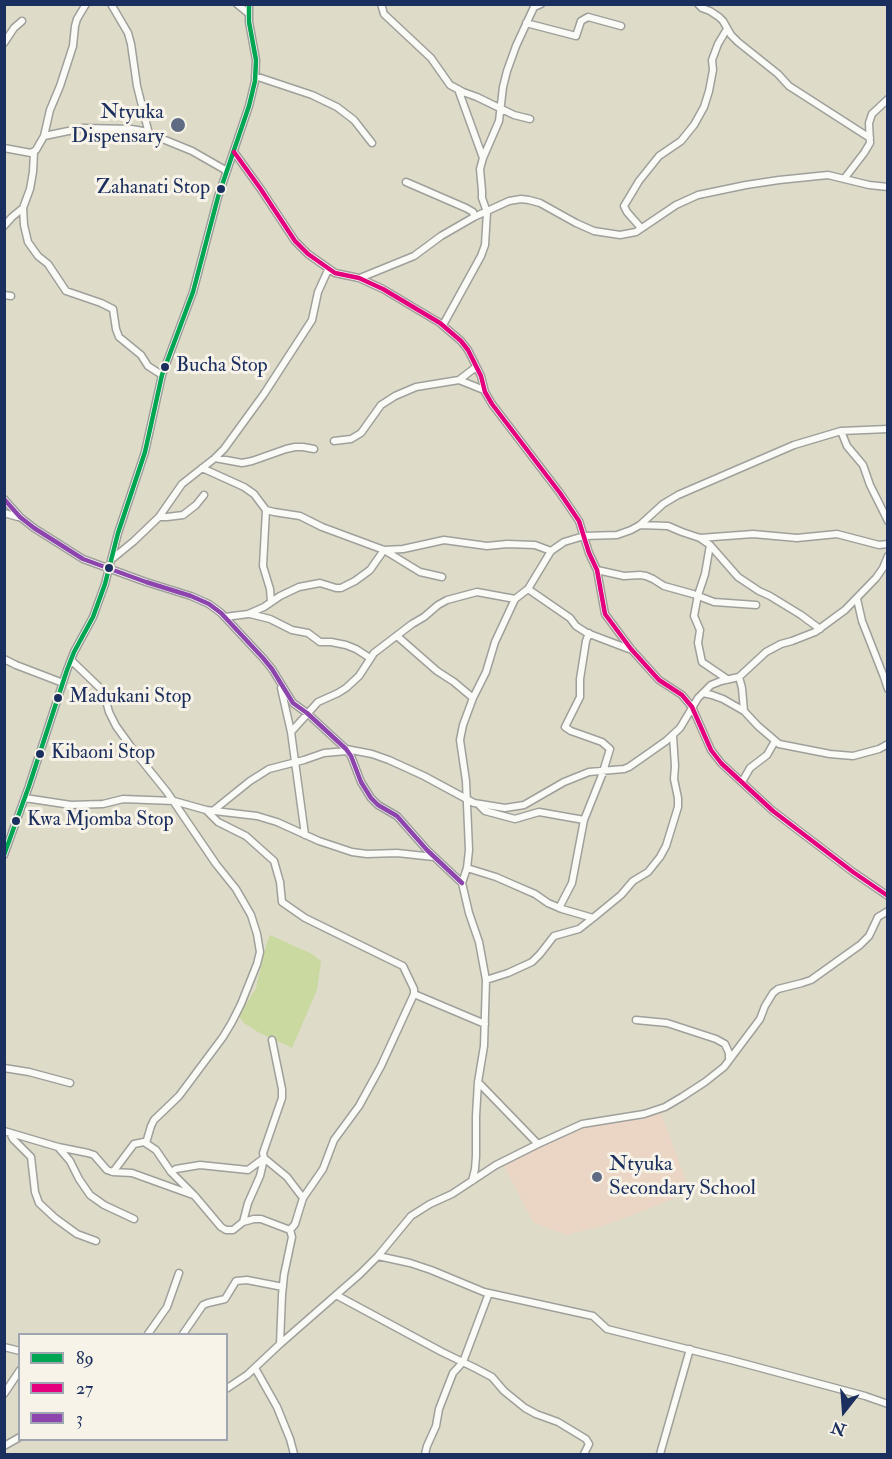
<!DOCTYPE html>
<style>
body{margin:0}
#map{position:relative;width:892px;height:1459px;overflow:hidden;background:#dedbc8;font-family:"IM FELL Double Pica",serif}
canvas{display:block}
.frame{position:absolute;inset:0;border:6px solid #1b2f5e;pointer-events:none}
.legend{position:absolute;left:18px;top:1333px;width:210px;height:108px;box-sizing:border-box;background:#f7f3e8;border:2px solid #9fa5b1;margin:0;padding:8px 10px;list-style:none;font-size:18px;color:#1b2f5e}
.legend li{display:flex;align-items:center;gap:12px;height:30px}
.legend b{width:30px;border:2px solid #9fa5b1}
.north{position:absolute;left:814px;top:1381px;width:60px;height:60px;-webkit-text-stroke:4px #f7f3e8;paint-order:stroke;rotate:197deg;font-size:16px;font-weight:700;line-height:24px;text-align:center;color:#1b2f5e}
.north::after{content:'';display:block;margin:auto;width:21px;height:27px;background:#1b2f5e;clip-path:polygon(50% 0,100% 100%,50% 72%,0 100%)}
</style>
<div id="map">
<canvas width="892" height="1459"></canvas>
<div class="frame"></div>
<ul class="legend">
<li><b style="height:8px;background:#00a651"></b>89</li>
<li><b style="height:8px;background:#e5007d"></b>27</li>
<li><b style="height:8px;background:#8e44ad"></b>3</li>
</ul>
<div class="north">N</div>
</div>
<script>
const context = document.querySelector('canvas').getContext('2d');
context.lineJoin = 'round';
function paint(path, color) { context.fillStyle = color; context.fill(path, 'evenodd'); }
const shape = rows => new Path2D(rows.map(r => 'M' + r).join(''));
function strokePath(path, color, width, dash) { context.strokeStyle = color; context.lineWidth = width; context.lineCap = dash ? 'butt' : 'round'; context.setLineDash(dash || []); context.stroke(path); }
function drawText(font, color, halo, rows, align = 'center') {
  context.font = font + ' "IM FELL Double Pica",serif'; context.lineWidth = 6; context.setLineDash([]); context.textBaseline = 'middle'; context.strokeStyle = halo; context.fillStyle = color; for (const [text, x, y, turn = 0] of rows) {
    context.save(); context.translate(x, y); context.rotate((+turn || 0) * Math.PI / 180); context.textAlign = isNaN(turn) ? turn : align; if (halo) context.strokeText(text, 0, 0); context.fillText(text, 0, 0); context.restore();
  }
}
paint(shape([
 [661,1113,690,1191,646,1210,603,1226,566,1235,533,1222,503,1164,534,1148,583,1128]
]), '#ebd6c6');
paint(shape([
 [270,935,312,954,321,961,317,990,292,1048,258,1032,244,1023,239,1016,256,988,265,949]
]), '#c9d9a0');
const minor = shape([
 [111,4,128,33,131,44,137,86,149,134],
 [237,4,248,13],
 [381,4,384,14,431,58,450,85,463,92,477,97,514,115,530,119],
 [698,4,702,8,710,11,719,17,723,21,731,35,738,42,778,74,789,86,870,138],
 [526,23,576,36,581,21,588,17,621,26],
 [4,43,14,28,22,21],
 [255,76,312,95,337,107,354,120,372,143],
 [458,89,483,158],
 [44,136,50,110,60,86,73,46,75,26,77,19,86,4],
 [4,148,31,153,36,150,44,136,49,135,83,128,131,129,143,131,192,151,227,171],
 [34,152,33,172,30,189,23,208,24,225,28,242,38,256,48,264,66,291,101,303,113,309,116,329,119,337,141,355,148,366,162,375],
 [234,152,260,188,295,241,308,254,335,273,359,278,383,289,440,323,461,341,468,350,481,376,485,392,492,404,560,493,579,521,589,553,597,570,605,614,631,649,659,680,682,695,692,707,711,750,721,763,773,811,853,872,888,896],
 [844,179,864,153,870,143,869,123,872,114,888,99],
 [406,182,466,208,473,212,474,217],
 [4,226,12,217,23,208],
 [641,228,627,212,624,206,639,181,659,156,681,141,694,125,704,107,709,91,713,70,712,60,718,44,727,29],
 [360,278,414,256,441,236,474,217,509,201,521,199,529,200,540,203,576,223,594,231,620,235,636,232,676,205,698,195,746,185,779,180,828,175,869,185,888,187],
 [4,295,11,296],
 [443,325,481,256,485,245,487,212,482,198,482,191,480,169,483,158,499,121,503,87,507,71,516,46,534,7,541,4],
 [459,380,484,390],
 [841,431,847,446,863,465,870,485,888,521],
 [334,441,351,439,361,433,381,405,395,396,416,387,459,380,476,367],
 [215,458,242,463,252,461,286,449,295,447,303,447,314,449],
 [202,468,244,487,254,494,266,510,274,512,300,516,322,527,384,550,403,549,444,540,487,546,507,544,535,545,551,551],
 [4,499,20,517,34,528,83,559,146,582,191,596,209,604,221,613,263,658,272,669,293,703,307,713,346,749,351,756,361,782,371,798,378,805,397,816,427,850,462,883],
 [266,510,263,566,270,589,271,602],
 [4,513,18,517],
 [159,517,167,517,183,515,196,505,204,495],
 [640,525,668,526,682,532,700,538,753,534,797,538,837,534,879,545,888,544],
 [700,538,710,545,738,577,759,591,770,596,801,615,820,629],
 [710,545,705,574,698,595,694,616,700,630,698,643,702,662,727,679],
 [112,559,134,541,159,517,182,484,215,458,224,449,264,394,312,320,318,292,328,270],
 [597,570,624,576,640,575,646,576,653,579,664,586,693,594,714,602,756,605],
 [528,589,570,618,576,626,587,633,629,649],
 [857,599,862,621,884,677,888,689],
 [250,614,270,619,292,630,308,633,320,642,331,642,346,645,356,649,370,658],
 [225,617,248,614,264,607,280,596,299,587,320,583,336,588,341,588,355,581,370,570,384,550,420,572,442,577],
 [397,636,437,671,454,682,473,698],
 [4,659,16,665,63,683],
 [71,660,100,688,104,693,109,712,116,726,134,751,167,792,216,864,236,889,251,915,257,934,260,952,257,964,241,1004,232,1022,223,1037,179,1096,154,1120,151,1126,146,1143],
 [739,677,742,688,744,711],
 [281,688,291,732,305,835],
 [703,693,712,695,723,699,744,711,758,726,779,744,830,754,853,756,879,749,888,744],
 [291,732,318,702,338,693,346,688,359,676,374,653,412,624,424,617,438,605,447,600,477,592,515,599],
 [346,749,372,754,389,760,424,776,474,803,505,808,524,805,564,782,589,772,624,769,629,767,649,753,666,741,680,728,698,698,711,685,721,681,739,677,766,652,781,644,792,641,815,632,845,610,876,578,883,568,888,556],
 [742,782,750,768,767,755,775,741],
 [25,798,71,805,103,804,123,799,174,801,206,810,257,816,277,822,319,841,352,852,367,854,397,853,434,857],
 [479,805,485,811,515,819,539,812,584,820],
 [206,810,218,822,246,836,274,861,280,882,282,902,305,918,403,966,414,989,414,994,381,1066,359,1106,334,1140,323,1169,303,1198,295,1224,290,1230],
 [214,810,250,781,269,769,304,760,324,753,347,751],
 [4,855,29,786,67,670,74,652,93,617,105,584,118,533,145,452,162,375,193,292,218,197,249,106,255,81,256,60,249,22,249,4],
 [467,868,496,877,512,884,535,894,548,903,562,909,593,918,621,895,633,881,648,872,660,857,666,846,678,807,678,798,674,779,675,766,673,736],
 [559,908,572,883,584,820,602,775,610,749,602,742,571,731,565,727,580,697,580,679,586,641,589,633],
 [486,980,508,973,532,962,540,954,554,936,579,929,593,918],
 [414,994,485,1024],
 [636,1020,667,1023,716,1039,725,1044,729,1053,729,1060],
 [272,1040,282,1089,282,1098,263,1153,264,1158,287,1177,303,1198],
 [4,1068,29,1072,70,1083],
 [478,1082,538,1144],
 [4,1131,58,1147,88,1153,94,1155,107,1170,113,1172,134,1144,144,1142,156,1150,171,1172,194,1195,221,1227,226,1230,233,1230,243,1222,254,1219,261,1219,290,1230,292,1237,284,1275,282,1295,280,1344],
 [10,1133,13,1139,31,1157,35,1192,39,1203,55,1218,77,1234,96,1241],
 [58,1147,70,1161,79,1179,90,1195,104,1205,134,1219],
 [113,1172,132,1173,193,1195],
 [171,1172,176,1169,200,1165,248,1170,264,1158],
 [472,1181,475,1169,476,1156,476,1116,478,1082,484,1046,486,980,479,942,469,913,462,883,467,868,469,850,466,781,460,740,463,725,473,698,486,672,495,642,515,599,528,589,551,551,564,542,584,536,617,535,631,530,640,525,663,504,678,495,794,445,841,431,888,429],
 [243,1222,248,1203,260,1176,264,1159],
 [378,1256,410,1263,431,1270,484,1292,593,1316,607,1329,731,1360,865,1396,888,1404],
 [336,1295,442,1352,475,1368,492,1377,504,1391,525,1408,536,1414,558,1422,586,1439,589,1444,584,1454],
 [148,1334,167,1307,179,1273],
 [183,1334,203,1305,208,1303,225,1299,236,1281,247,1280,283,1287],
 [4,1347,20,1351],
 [255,1368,277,1407,290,1439,294,1454],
 [226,1389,247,1375,280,1344,360,1274,378,1256,411,1216,430,1204,452,1194,496,1165,538,1144,582,1124,644,1114,665,1107,682,1097,705,1082,724,1067,760,1019,765,1006,773,993,778,989,802,983,811,980,860,945,869,936,878,917,888,911],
 [4,1394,20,1370],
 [4,1446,20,1437],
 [425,1454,427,1446,436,1426,439,1409,453,1373,463,1362,489,1293],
 [660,1454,690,1349]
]);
strokePath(minor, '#9fa09b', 9);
strokePath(minor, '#fafaf7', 6);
strokePath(shape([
 [4,855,29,786,67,670,74,652,93,617,105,584,118,533,145,452,162,375,193,292,218,197,249,106,255,81,256,60,249,22,249,4]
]), '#00a651', 4.5);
strokePath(shape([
 [234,152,260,188,295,241,308,254,335,273,359,278,383,289,440,323,461,341,468,350,481,376,485,392,492,404,560,493,579,521,589,553,597,570,605,614,631,649,659,680,682,695,692,707,711,750,721,763,773,811,853,872,888,896]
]), '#e5007d', 4.5);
strokePath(shape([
 [4,499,20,517,34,528,83,559,146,582,191,596,209,604,221,613,263,658,272,669,293,703,307,713,346,749,351,756,361,782,371,798,378,805,397,816,427,850,462,883]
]), '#8e44ad', 4.5);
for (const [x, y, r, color] of [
 [178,125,8,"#5f6b83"],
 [221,189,5,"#1b2f5e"],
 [165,367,5,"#1b2f5e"],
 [109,568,5,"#1b2f5e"],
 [58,698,5,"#1b2f5e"],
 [40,754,5,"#1b2f5e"],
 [16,821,5,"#1b2f5e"],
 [597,1177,6,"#5f6b83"]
]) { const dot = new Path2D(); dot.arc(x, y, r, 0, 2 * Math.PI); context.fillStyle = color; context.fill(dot); strokePath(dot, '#f7f3e8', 2); }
drawText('20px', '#1b2f5e', '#f7f3e8', [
 ["Zahanati Stop",210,189,"right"],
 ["Bucha Stop",176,367],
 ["Madukani Stop",69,698],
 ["Kibaoni Stop",51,754],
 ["Kwa Mjomba Stop",27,821]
], 'left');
drawText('21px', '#1b2f5e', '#f7f3e8', [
 ["Ntyuka",164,113],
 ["Dispensary",164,137],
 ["Ntyuka",609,1165,"left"],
 ["Secondary School",609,1189,"left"]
], 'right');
</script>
